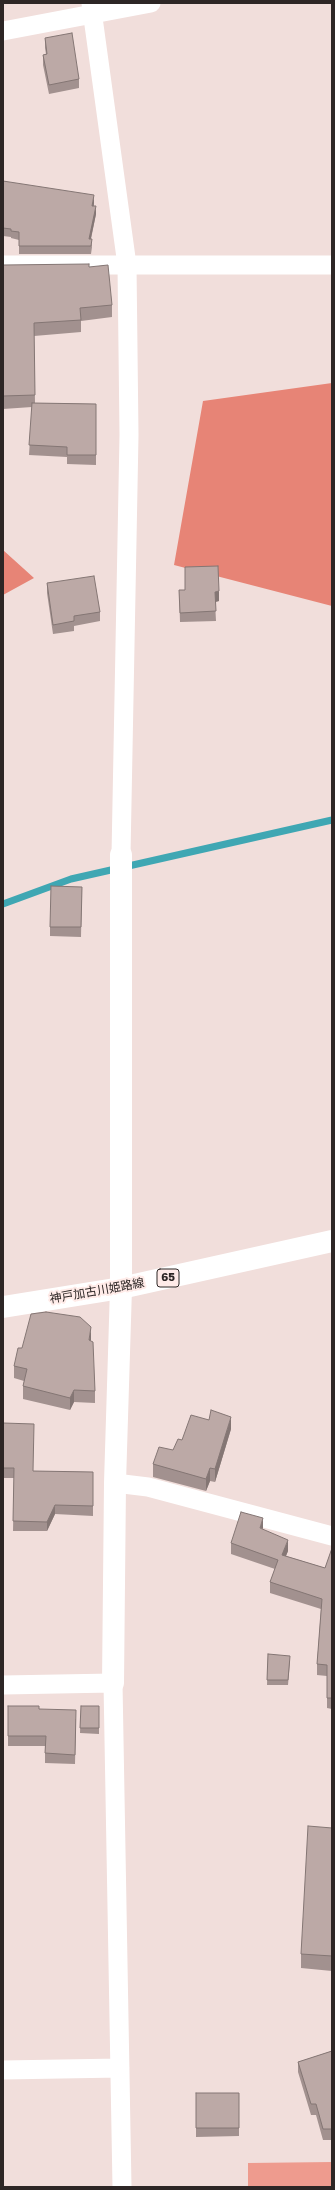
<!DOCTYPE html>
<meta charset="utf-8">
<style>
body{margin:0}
#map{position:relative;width:335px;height:2190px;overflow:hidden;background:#f1dedb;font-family:"Golos Text",sans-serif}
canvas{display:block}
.frame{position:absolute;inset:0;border:4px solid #2d2625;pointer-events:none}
</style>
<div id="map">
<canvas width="335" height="2190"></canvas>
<div class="frame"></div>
</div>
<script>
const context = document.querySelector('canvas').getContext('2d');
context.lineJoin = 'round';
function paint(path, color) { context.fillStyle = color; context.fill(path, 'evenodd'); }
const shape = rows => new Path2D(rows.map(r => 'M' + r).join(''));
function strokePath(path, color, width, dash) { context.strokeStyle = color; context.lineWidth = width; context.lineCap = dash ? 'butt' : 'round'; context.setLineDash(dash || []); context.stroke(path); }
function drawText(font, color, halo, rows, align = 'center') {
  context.font = font + ' "Golos Text","Noto Sans JP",sans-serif'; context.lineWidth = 4; context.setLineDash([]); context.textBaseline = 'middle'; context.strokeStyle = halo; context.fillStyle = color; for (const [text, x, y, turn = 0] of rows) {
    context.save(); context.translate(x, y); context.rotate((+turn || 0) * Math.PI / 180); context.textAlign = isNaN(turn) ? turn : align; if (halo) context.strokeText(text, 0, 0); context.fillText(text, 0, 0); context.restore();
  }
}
paint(shape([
 [332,2162,332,2187,248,2187,248,2163]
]), '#ee9b8e');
paint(shape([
 [332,383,332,606,174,565,203,401],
 [3,550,34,578,3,595]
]), '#e78476');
strokePath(shape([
 [3,904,71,879,332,820]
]), '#3fa7b3', 7);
strokePath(shape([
 [91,3,127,265,129,435,121,855],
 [3,31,151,3],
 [3,265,332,265],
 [115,1483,148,1487,332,1536],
 [3,1685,113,1683,122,2187],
 [3,2070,120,2068]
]), '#fff', 19);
strokePath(shape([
 [113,1683,115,1483,121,1288,121,855]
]), '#fff', 22);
strokePath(shape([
 [3,1307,121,1288,332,1241]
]), '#fff', 22);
paint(shape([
 [45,38,79,79,79,88,49,94,43,65,43,55,46,54,45,48],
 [3,181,94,203,94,206,96,214,91,239,92,247,91,254,19,254,19,240,11,238,11,237,3,236],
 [3,265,89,267,112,305,112,317,81,321,81,332,34,336,35,403,96,404,96,465,67,464,67,457,29,455,32,407,3,409],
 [47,583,100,612,100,621,74,626,74,631,53,634,47,593],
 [179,590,185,590,219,601,215,602,216,621,180,622],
 [82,887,81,937,50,936,50,927],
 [90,1341,95,1391,95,1403,74,1402,70,1410,23,1399,23,1386,24,1381,14,1378,14,1366,22,1348],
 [3,1423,33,1471,93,1472,93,1516,55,1514,47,1531,13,1531,14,1478,3,1478],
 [231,1429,215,1482,210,1481,206,1491,153,1477,153,1464,173,1450,182,1440],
 [263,1529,288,1551,286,1556,325,1568,332,1548,332,1709,327,1708,327,1676,317,1675,317,1664,321,1609,270,1593,270,1582,275,1569,231,1554,231,1543],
 [268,1654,290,1661,288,1685,267,1685],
 [8,1706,39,1709,76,1719,75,1764,45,1763,45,1746,8,1746],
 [81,1706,99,1706,99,1734,80,1733],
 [332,1828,332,1971,301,1968,301,1954],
 [332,2051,332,2140,323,2140,316,2115,311,2115,298,2072,298,2062],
 [196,2093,239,2093,239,2136,196,2137]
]), '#a2918f');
paint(shape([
 [94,195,94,203,92,214,92,206],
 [96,206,96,214,89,247,89,239],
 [219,591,219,601,215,602,215,592],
 [91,1327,91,1340,89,1353,89,1340],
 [74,1390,74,1402,70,1410,70,1398],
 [231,1417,231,1429,215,1482,215,1469],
 [210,1468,210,1481,206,1491,206,1479],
 [55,1505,55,1514,47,1531,47,1522],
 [263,1518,263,1529,260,1528],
 [288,1540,288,1551,282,1565,282,1555]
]), '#847674');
const building = shape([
 [72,33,79,79,49,85,43,55,47,54,45,38,72,33],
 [3,181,94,195,92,206,96,206,89,239,92,239,91,246,19,246,19,232,11,231,11,229,3,228,3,181],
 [89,264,89,267,108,265,112,305,80,308,81,320,34,323,35,395,3,396,3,265,89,264],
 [32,403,96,404,96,455,67,455,67,447,29,445,32,403],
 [218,566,219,591,215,592,216,611,180,613,179,590,185,590,185,567,218,566],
 [94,576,100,612,74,616,74,621,53,625,47,583,94,576],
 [51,886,82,887,81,927,50,927,51,886],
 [46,1312,80,1317,91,1327,89,1340,93,1342,95,1391,74,1390,70,1398,23,1386,27,1369,14,1366,18,1348,22,1348,31,1314,46,1312],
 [211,1410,231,1417,215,1469,210,1468,206,1479,153,1464,159,1447,173,1450,178,1439,182,1440,191,1415,209,1420,211,1410],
 [3,1423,34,1424,33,1471,93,1472,93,1506,55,1505,47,1522,13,1521,14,1468,3,1468,3,1423],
 [241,1512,263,1518,260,1528,288,1540,282,1555,325,1568,332,1548,332,1698,327,1698,327,1665,317,1664,322,1599,270,1582,278,1560,231,1543,241,1512],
 [268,1654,290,1656,288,1680,267,1680,268,1654],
 [8,1706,39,1706,39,1709,76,1710,75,1755,45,1753,46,1736,8,1736,8,1706],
 [81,1706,99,1706,99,1728,80,1728,81,1706],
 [308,1826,332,1828,332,1956,301,1954,308,1826],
 [332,2051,332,2129,323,2129,316,2104,311,2104,298,2062,332,2051],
 [196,2093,239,2093,239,2128,196,2128,196,2093]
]);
paint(building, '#bca9a6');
strokePath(building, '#847674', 1);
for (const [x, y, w] of [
 [168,1278,22]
]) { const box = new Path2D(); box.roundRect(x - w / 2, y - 9, w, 18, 3); context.fillStyle = '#ffebe8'; context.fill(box); strokePath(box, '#2d2625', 1); }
drawText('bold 11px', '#2d2625', null, [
 ["65",168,1278]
]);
drawText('12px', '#2d2625', '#ffebe8', [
 ["神戸加古川姫路線",97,1291,-10]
]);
</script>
